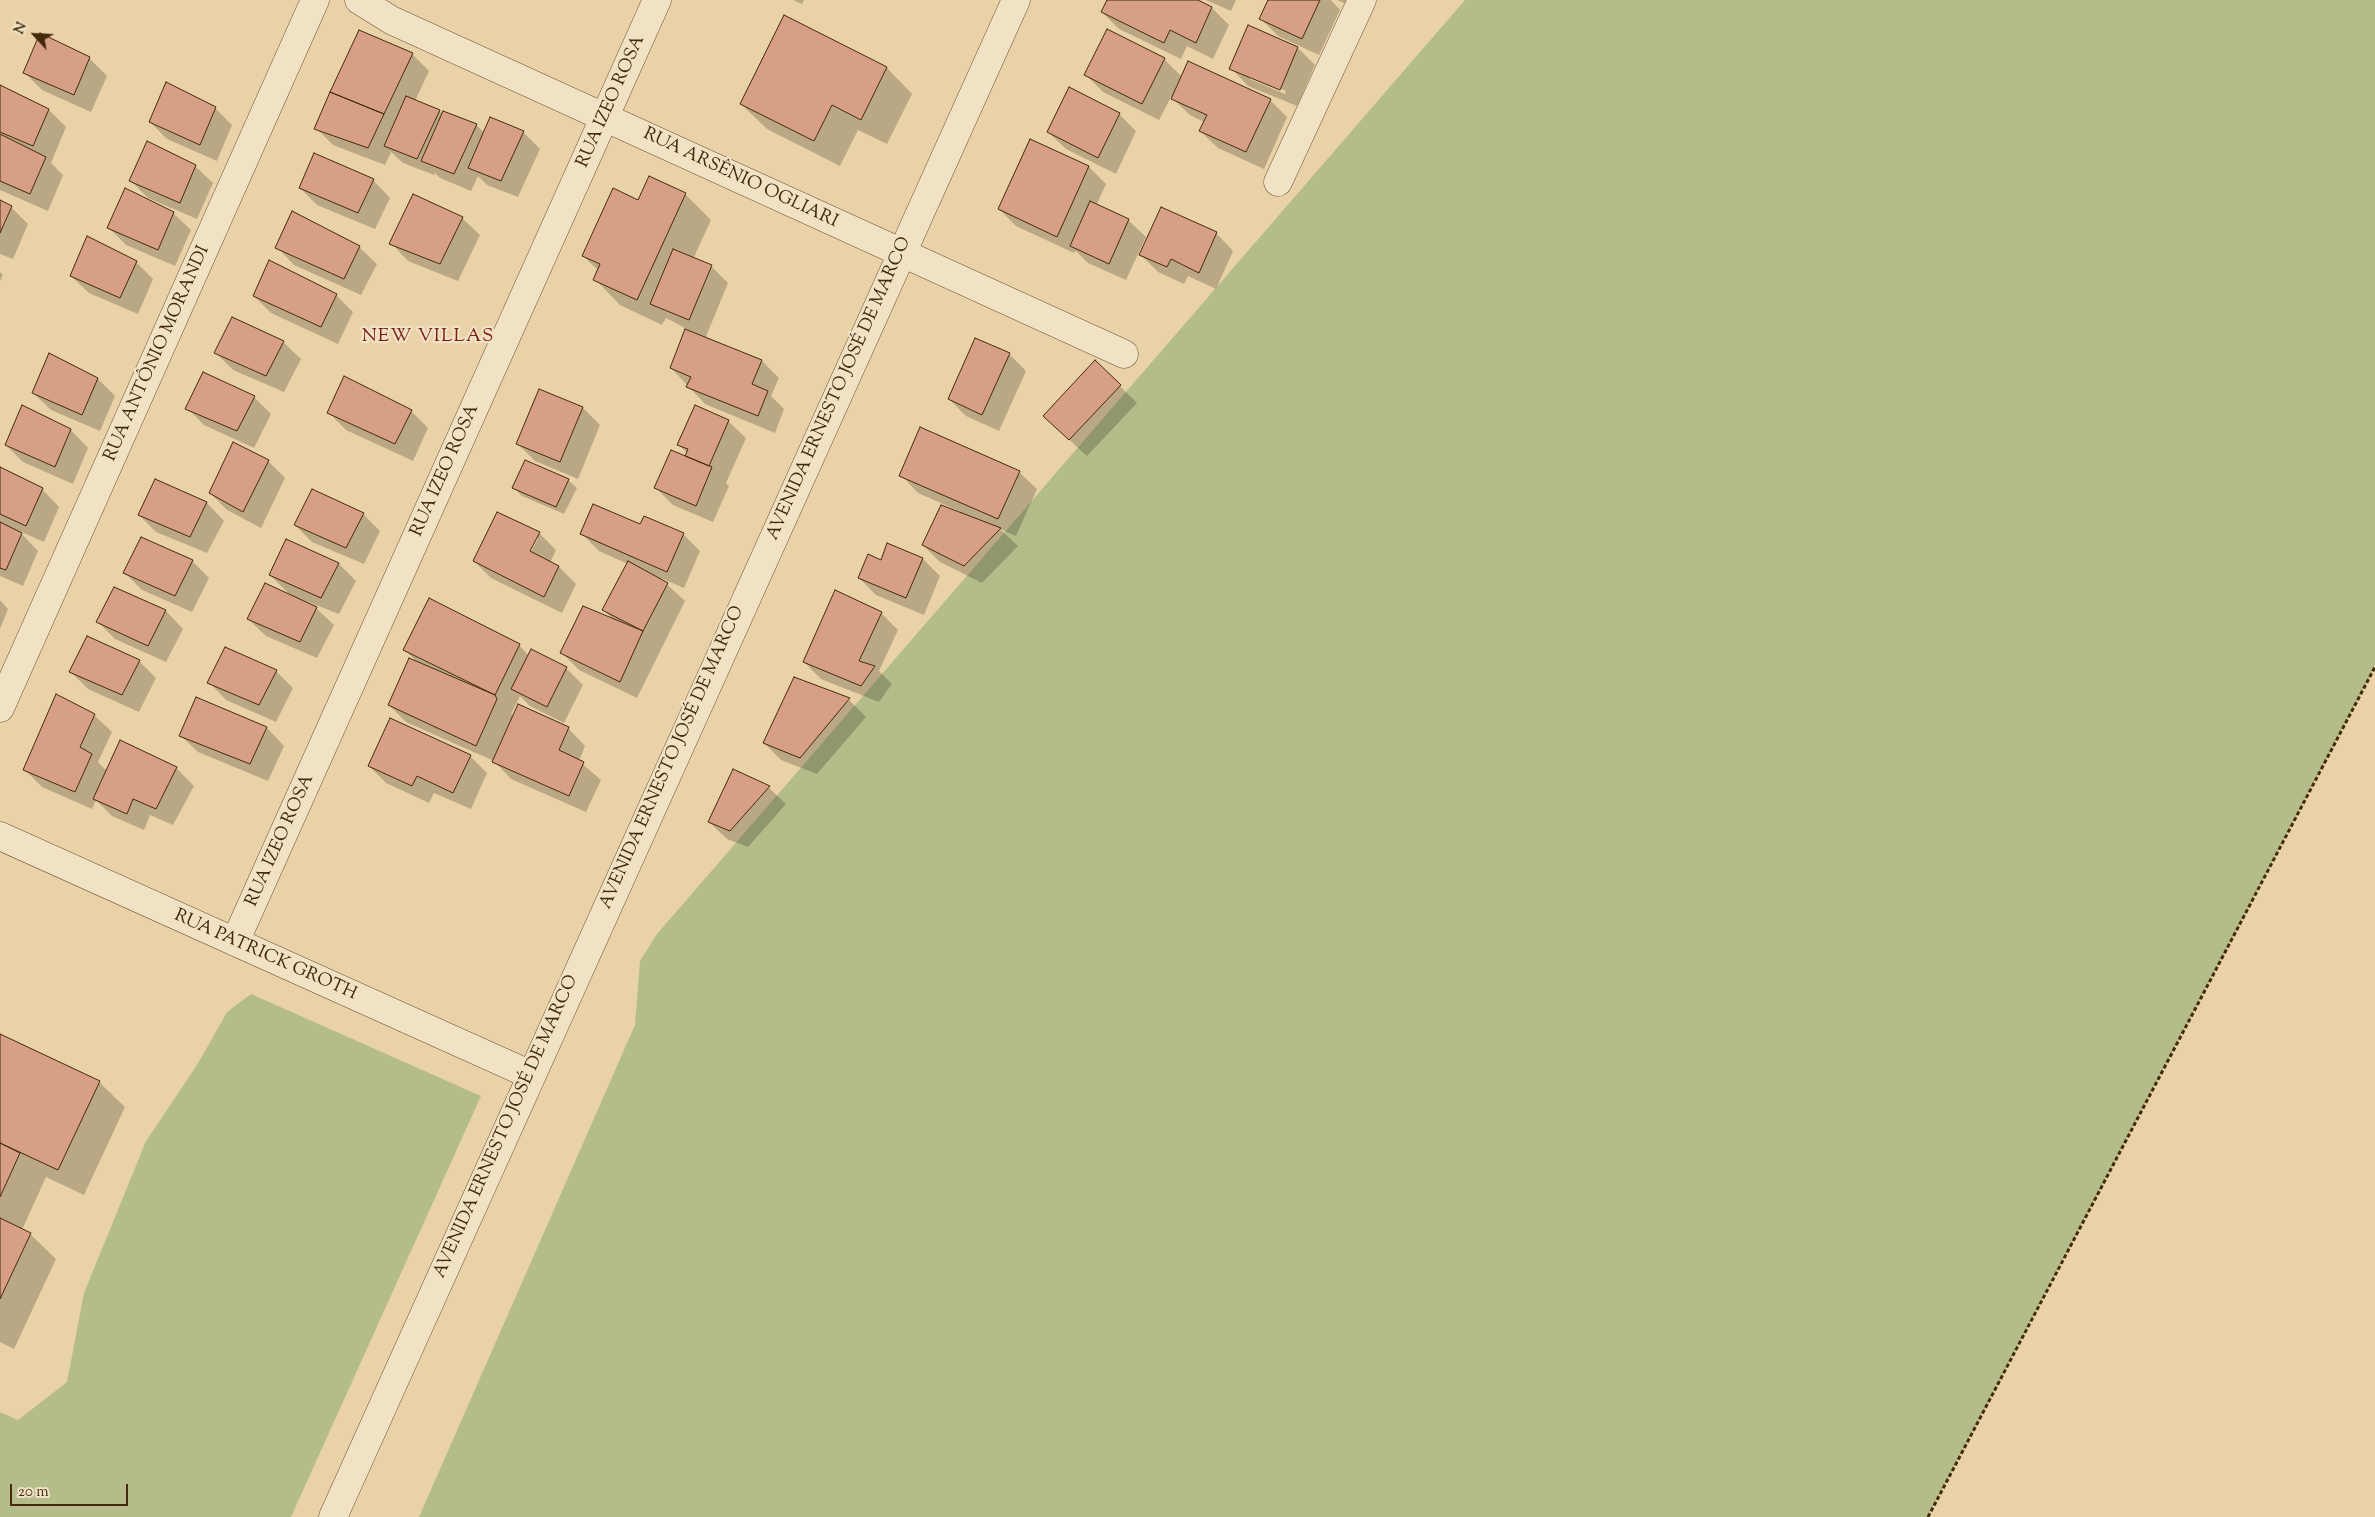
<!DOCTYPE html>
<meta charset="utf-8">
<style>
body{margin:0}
#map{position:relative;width:2375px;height:1517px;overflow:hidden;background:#e9d2a7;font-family:"Sorts Mill Goudy",serif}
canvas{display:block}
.north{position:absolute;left:10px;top:10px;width:50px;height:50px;-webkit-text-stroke:4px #f1e2c6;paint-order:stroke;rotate:295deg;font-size:14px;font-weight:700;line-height:20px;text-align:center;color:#442a0a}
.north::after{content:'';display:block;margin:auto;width:18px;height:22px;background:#442a0a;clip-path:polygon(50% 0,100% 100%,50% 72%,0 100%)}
.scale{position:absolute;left:10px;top:1484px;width:118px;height:22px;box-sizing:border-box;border:2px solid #442a0a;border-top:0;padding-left:6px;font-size:15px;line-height:18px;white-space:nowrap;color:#442a0a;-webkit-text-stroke:4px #f1e2c6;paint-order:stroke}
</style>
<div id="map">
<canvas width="2375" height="1517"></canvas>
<div class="north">N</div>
<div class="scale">20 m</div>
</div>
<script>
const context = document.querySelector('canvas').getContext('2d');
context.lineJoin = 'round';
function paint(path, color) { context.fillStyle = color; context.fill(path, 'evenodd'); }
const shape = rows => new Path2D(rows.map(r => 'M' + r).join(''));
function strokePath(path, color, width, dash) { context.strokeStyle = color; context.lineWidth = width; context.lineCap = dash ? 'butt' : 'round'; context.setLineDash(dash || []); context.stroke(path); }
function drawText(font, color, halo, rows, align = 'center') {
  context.font = font + ' "Sorts Mill Goudy",serif'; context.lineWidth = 4.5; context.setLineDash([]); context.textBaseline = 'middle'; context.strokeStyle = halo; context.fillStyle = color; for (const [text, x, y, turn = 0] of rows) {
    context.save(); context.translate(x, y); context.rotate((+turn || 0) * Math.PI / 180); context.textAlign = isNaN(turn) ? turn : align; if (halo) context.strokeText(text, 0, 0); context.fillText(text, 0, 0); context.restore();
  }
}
paint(shape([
 [1465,0,2375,0,2375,667,1928,1517,419,1517,635,1025,640,961,657,934],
 [251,994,481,1096,291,1517,0,1517,0,1412,18,1420,67,1382,84,1293,146,1141,197,1065,227,1012]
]), '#b4bd89');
paint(shape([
 [793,0,804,0,802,4],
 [1108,0,1195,0,1212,8,1229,25,1213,59,1187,46,1181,59,1119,29,1102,12],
 [1206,0,1236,0,1231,11],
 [1269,0,1331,0,1340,10,1319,55,1278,36,1261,19],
 [1337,0,1349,0,1347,4],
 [784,17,887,68,912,94,887,144,858,130,840,166,767,129,741,104],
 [1249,27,1298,48,1315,65,1297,106,1248,86,1231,68],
 [1250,76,1286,91,1285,94,1250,79],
 [412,54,429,71,415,101,439,111,443,114,476,125,485,133,523,132,540,149,518,197,487,185,478,176,471,191,440,178,435,173,434,175,403,163,391,152,385,165,333,145,316,128],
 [89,58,107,76,91,112,42,90,25,73],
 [1164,59,1182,77,1270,100,1287,117,1264,169,1218,148,1200,131,1204,122,1190,115,1171,97,1159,120,1103,92,1085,74],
 [0,86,49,110,66,127,51,163,63,175,48,211,0,190],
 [215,108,232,125,217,161,167,139,150,122],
 [1119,114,1136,131,1116,174,1066,149,1048,132],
 [1030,140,1089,167,1106,184,1096,206,1128,220,1146,237,1126,280,1088,263,1076,251,1074,253,1016,226,999,209],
 [195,166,213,183,197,219,148,198,131,181],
 [373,180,390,198,375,229,317,205,300,188],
 [685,194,711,220,693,259,711,266,728,283,705,339,762,361,779,378,771,396,784,409,775,433,705,404,671,368,687,329,666,318,662,325,620,305,595,279,599,271,583,256,639,202],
 [0,201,11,207,28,224,13,259,0,254],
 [173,213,191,230,175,266,126,245,109,228],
 [462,218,480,235,458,281,408,261,391,243],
 [1216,233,1233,251,1216,289,1188,276,1184,284,1158,272,1141,255],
 [277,247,359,247,377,264,361,295,294,265],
 [136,262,153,279,138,314,89,293,71,276],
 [0,272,3,275,0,281],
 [336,295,353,312,338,344,271,313,254,296],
 [283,342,301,359,284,392,233,370,216,353],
 [1009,354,1026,371,999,431,966,416,949,399],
 [49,355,98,379,115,396,100,431,51,410,33,393],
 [1095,362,1137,403,1087,456,1062,433],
 [254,397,271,414,254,448,204,425,187,408],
 [23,407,71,430,88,448,73,484,23,462,6,445],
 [583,408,600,425,578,479,535,461,518,444],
 [411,411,428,428,413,461,346,430,329,413],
 [728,421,746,438,726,483,729,486,713,522,673,505,656,488,688,454,678,444],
 [921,429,1019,472,1037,489,1016,536,1000,529,1018,546,982,583,940,562,923,545,961,512,918,493,901,475],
 [268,461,285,478,261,528,227,510,210,493],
 [0,468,42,489,59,507,44,542,19,531,38,551,23,586,0,576],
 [156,480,207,503,224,521,207,553,156,532,139,515],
 [568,480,577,488,564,514,522,496,513,487],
 [363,514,380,531,364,564,312,542,295,525],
 [539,533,556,550,550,563,559,567,576,584,562,613,491,578,474,561],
 [535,538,538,538,528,558,526,556],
 [582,534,683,534,700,551,684,588,663,579,662,580,685,601,637,698,579,670,562,653,615,621,604,610,628,564,599,551],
 [923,559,940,576,924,615,876,595,859,578,881,561],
 [192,561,209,578,192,612,142,590,124,572],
 [339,564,356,581,339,614,290,595,270,575],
 [115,588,166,611,183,629,166,662,115,639,98,622],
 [0,600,8,609,0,629],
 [316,608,334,625,317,658,266,636,248,619],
 [881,613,898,630,879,671,892,684,879,702,821,679,804,662],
 [519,645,529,656,566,668,583,685,564,723,530,706,520,696,511,714,514,717,568,728,585,746,579,761,601,780,586,812,511,779,494,761,406,722,389,705,418,663,405,650],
 [139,661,156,678,139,712,88,689,71,672],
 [276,671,293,688,276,722,226,700,209,682],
 [794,678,849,700,866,717,817,774,781,760,764,743],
 [197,698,267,728,284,746,268,781,198,752,180,735],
 [94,715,112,732,98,762,107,771,121,741,176,768,194,786,173,825,150,815,144,830,112,816,96,800,92,809,42,787,25,770],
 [470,756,487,773,471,809,434,793,429,803,386,783,369,766],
 [734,770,769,788,786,804,748,847,727,839,709,822],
 [0,1036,99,1082,125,1107,84,1195,46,1177,22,1230,30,1234,56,1259,14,1349,0,1342]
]), '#0003');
const building = shape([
 [1107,0,1198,0,1212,7,1196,43,1170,30,1164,43,1101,12,1107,0],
 [1268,0,1320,0,1302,39,1259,19,1268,0],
 [784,15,887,67,861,120,832,105,814,141,740,104,784,15],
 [1248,25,1298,47,1280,90,1229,69,1248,25],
 [1107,29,1165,58,1142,104,1084,75,1107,29],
 [359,30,413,53,384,114,330,92,359,30],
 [40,33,90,57,74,95,23,73,40,33],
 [1188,61,1271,99,1246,152,1199,131,1207,115,1171,99,1188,61],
 [166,82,216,107,200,145,149,122,166,82],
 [0,85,49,109,33,146,0,132,0,85],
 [1069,87,1120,113,1098,158,1047,132,1069,87],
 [330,92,384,114,368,148,314,129,330,92],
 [406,96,440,110,417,159,384,146,406,96],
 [443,111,477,124,454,174,421,161,443,111],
 [490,117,524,131,501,181,468,168,490,117],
 [0,134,46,157,30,194,0,181,0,134],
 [1030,139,1089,166,1057,237,998,209,1030,139],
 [147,141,196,165,180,203,129,181,147,141],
 [314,153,374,179,358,213,299,188,314,153],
 [649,176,686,193,637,300,593,280,600,264,582,256,613,188,638,200,649,176],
 [125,188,174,212,158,250,107,228,125,188],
 [413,194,463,217,440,264,389,244,413,194],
 [0,200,12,206,0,233,0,200],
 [1090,201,1129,219,1109,264,1070,246,1090,201],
 [1161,207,1217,232,1199,273,1171,259,1167,267,1139,255,1161,207],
 [292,211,360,246,344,279,275,248,292,211],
 [87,236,137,261,120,298,70,276,87,236],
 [673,249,712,265,689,320,650,304,673,249],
 [269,260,337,294,321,327,253,296,269,260],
 [232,317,284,341,266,376,214,353,232,317],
 [685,329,762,360,752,384,768,391,758,416,686,387,691,377,670,368,685,329],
 [975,338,1010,353,982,415,948,399,975,338],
 [49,353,98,378,82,415,32,393,49,353],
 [1095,360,1121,385,1069,440,1043,416,1095,360],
 [203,372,255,396,237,431,185,409,203,372],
 [344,376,412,410,395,444,327,413,344,376],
 [539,389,583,407,560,462,516,444,539,389],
 [22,405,71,429,55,467,5,445,22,405],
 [695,405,729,420,709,466,685,456,688,449,677,445,695,405],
 [920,427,1020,471,998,519,899,476,920,427],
 [233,442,269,460,243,512,209,493,233,442],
 [671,450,712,467,696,506,654,488,671,450],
 [525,460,569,479,556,507,512,488,525,460],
 [0,467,43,488,26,526,0,514,0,467],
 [155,479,207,502,190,537,138,515,155,479],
 [312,489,364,513,346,548,294,525,312,489],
 [593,504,640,524,644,516,684,533,667,572,580,534,593,504],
 [941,505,1001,528,964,566,922,545,941,505],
 [497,512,540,532,530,551,559,566,544,597,473,561,497,512],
 [0,522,22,533,6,570,0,568,0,522],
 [141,537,193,560,175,596,123,573,141,537],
 [286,539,339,563,321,598,269,575,286,539],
 [887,543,923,558,906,598,858,578,868,554,881,560,887,543],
 [628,561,668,583,643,631,602,610,628,561],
 [265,583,317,607,300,642,247,619,265,583],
 [114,587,166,610,148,646,96,622,114,587],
 [835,590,882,612,859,661,875,666,861,686,803,662,835,590],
 [429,598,520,644,495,695,403,650,429,598],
 [583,606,643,631,620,682,560,653,583,606],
 [87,636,140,660,122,695,69,672,87,636],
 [225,647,277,670,259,705,207,683,225,647],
 [531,649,567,667,547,707,511,689,531,649],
 [409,658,495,695,497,699,476,746,388,705,409,658],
 [794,677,850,698,800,758,763,743,794,677],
 [56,694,95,714,80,747,92,754,75,792,23,770,56,694],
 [196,697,267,727,250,764,179,736,196,697],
 [518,704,569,727,559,750,584,762,569,796,492,762,518,704],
 [390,718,471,755,453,793,417,776,412,786,368,766,390,718],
 [120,740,177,767,156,809,133,799,127,814,93,799,120,740],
 [733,769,770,786,730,831,708,822,733,769],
 [0,1034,100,1081,58,1170,0,1143,0,1034],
 [0,1143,20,1153,0,1197,0,1143],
 [0,1218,31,1233,0,1299,0,1218]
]);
paint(building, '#d89f87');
strokePath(building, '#442a0a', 1);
const minor = shape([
 [359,0,391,20,1124,354],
 [1278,182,1362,0],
 [0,708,315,0],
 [0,836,531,1075],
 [235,942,657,0],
 [333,1517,1016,0]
]);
strokePath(minor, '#6d5431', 29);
strokePath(shape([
 [1928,1517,2375,667]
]), '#442a0a', 3, [4, 2.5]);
strokePath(minor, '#f1e2c6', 28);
drawText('18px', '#442a0a', '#f1e2c6', [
 ["RUA IZEO ROSA",612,102,-66],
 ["RUA ARSÊNIO OGLIARI",740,179,25],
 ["RUA ANTÔNIO MORANDI",158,354,-66],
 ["AVENIDA ERNESTO JOSÉ DE MARCO",840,389,-66],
 ["RUA IZEO ROSA",446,471,-66],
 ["AVENIDA ERNESTO JOSÉ DE MARCO",673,758,-66],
 ["RUA IZEO ROSA",281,841,-66],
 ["RUA PATRICK GROTH",265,956,24],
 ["AVENIDA ERNESTO JOSÉ DE MARCO",507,1127,-66]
]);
context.letterSpacing = '1px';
drawText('19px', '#7a1f14', '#f1e2c6', [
 ["NEW VILLAS",428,338]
]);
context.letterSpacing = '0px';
</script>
